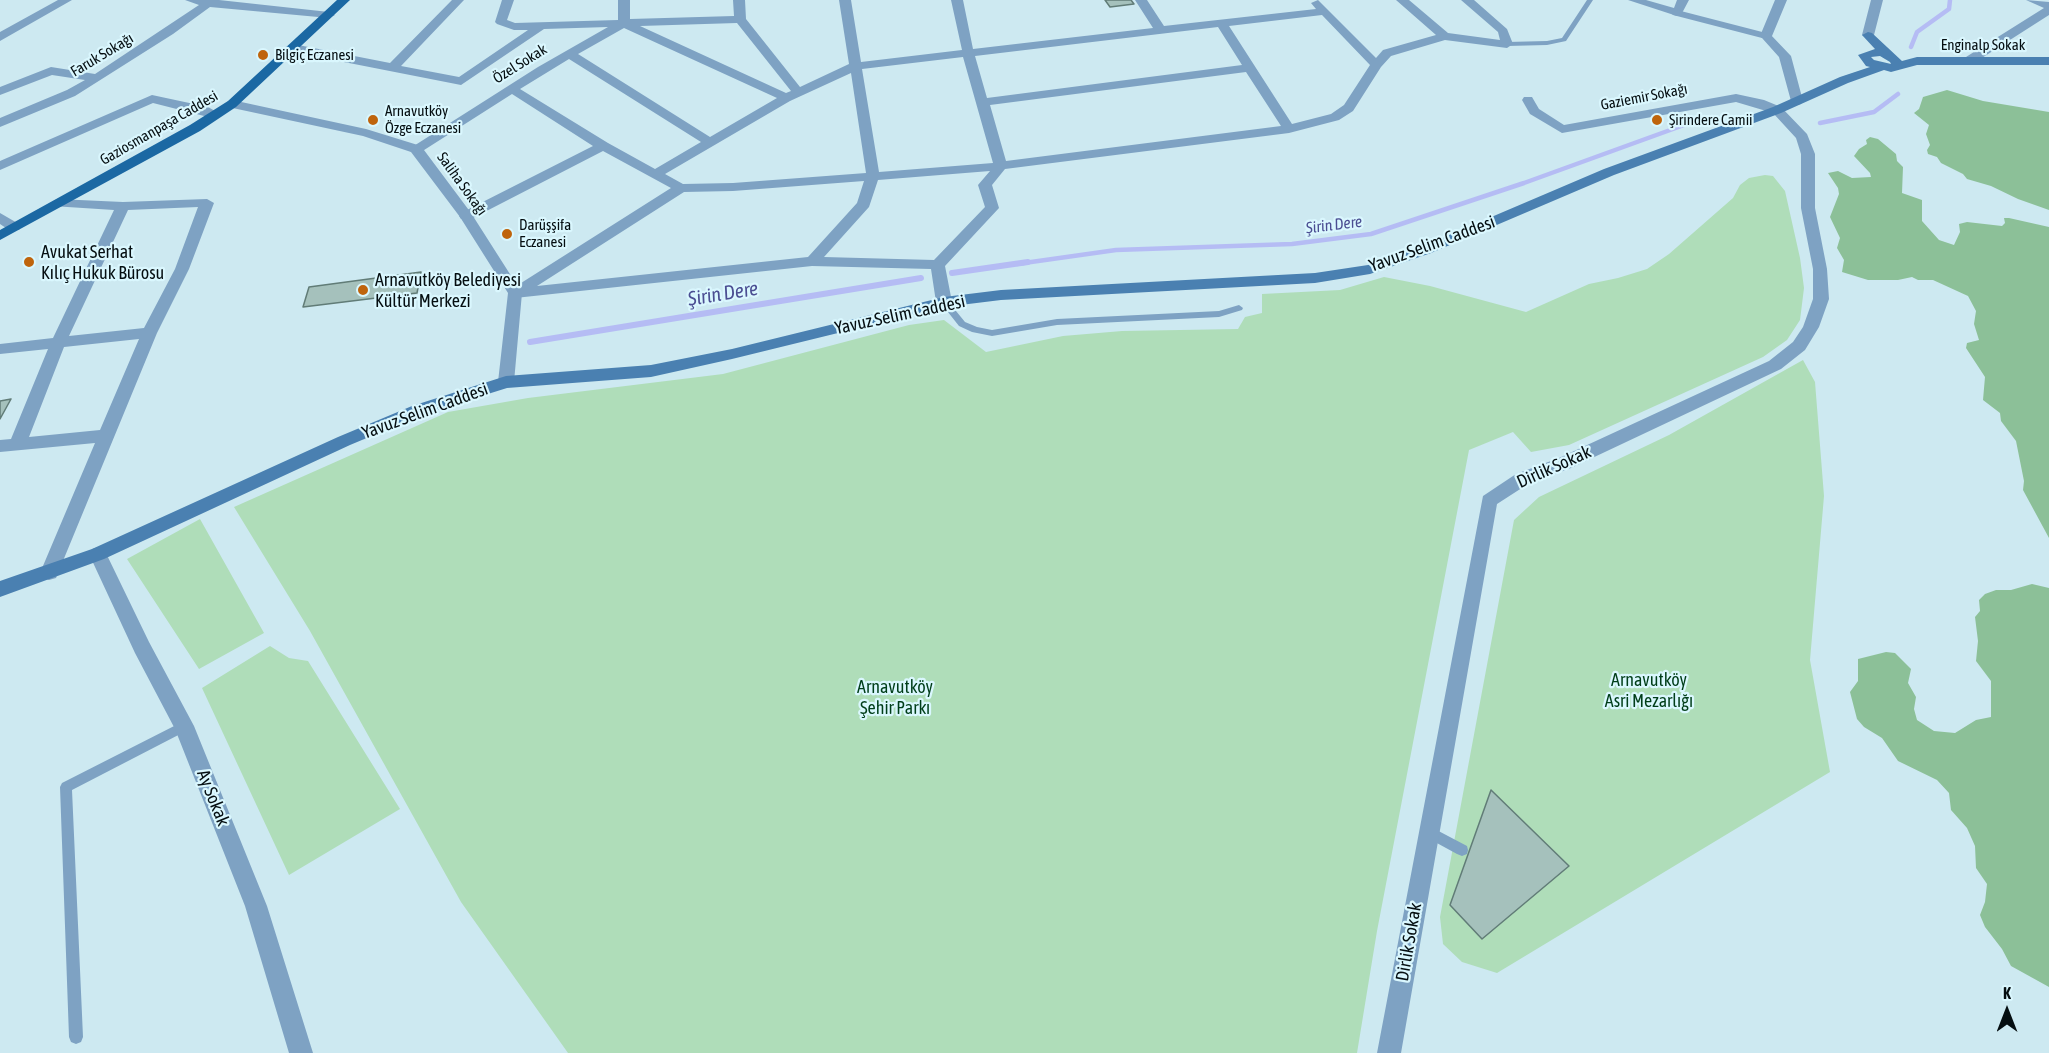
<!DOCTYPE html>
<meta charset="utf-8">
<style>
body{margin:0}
#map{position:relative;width:2049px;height:1053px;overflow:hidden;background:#cde9f1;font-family:"Asap Condensed",sans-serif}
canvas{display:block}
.north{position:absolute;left:1977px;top:981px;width:60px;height:60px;-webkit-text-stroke:4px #daf7fe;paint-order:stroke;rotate:0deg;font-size:16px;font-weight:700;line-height:24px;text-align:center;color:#050e11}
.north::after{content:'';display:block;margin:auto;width:21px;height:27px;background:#050e11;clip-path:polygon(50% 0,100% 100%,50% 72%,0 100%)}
</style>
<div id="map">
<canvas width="2049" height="1053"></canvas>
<div class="north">K</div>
</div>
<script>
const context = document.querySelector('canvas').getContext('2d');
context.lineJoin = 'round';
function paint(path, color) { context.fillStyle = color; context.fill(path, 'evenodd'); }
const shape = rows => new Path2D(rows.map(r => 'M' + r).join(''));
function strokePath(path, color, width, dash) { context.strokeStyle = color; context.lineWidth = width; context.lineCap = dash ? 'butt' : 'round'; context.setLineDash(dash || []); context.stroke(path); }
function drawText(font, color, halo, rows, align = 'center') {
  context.font = font + ' "Asap Condensed",sans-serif'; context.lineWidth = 4.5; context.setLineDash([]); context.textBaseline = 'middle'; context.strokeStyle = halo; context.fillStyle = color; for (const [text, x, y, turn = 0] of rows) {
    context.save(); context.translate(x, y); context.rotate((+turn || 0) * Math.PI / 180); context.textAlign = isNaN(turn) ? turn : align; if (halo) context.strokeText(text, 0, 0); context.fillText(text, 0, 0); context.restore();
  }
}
paint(shape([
 [1765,175,1773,176,1785,191,1800,258,1804,288,1800,320,1787,340,1763,357,1569,445,1531,452,1513,432,1469,450,1377,931,1357,1053,568,1053,461,902,310,631,234,507,448,412,528,398,723,374,909,325,944,320,986,352,1063,336,1122,331,1238,329,1245,317,1262,313,1262,294,1340,290,1384,277,1430,286,1526,312,1589,284,1618,278,1647,269,1669,254,1733,198,1740,185,1749,178],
 [1803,360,1815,382,1824,496,1810,660,1830,772,1497,973,1462,962,1443,944,1440,917,1514,520,1539,497,1669,435],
 [200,519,264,633,199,669,127,559],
 [270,646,289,658,308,661,400,809,289,875,202,688]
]), '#afddb9');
paint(shape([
 [1947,90,1983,101,2049,112,2049,210,2018,199,1991,186,1967,179,1963,174,1941,163,1937,157,1928,154,1927,150,1930,145,1926,134,1929,125,1914,113,1919,109,1923,97],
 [1870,137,1878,139,1896,154,1897,161,1903,167,1902,193,1922,200,1922,221,1939,240,1954,245,1960,232,1959,224,1967,222,2002,226,2005,223,2004,218,2009,218,2049,227,2049,538,2023,490,2024,481,2016,441,2001,421,2000,413,1983,400,1985,377,1966,348,1967,343,1979,340,1974,324,1976,311,1968,296,1933,280,1918,280,1912,277,1898,280,1868,280,1842,272,1844,260,1837,248,1840,238,1830,217,1839,194,1838,188,1828,173,1838,171,1852,178,1871,177,1870,173,1854,156,1859,149,1867,144,1866,140],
 [2032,584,2049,588,2049,987,2011,966,2002,949,1985,927,1980,915,1985,902,1987,884,1976,868,1975,846,1967,828,1951,810,1949,793,1937,780,1898,761,1882,738,1864,727,1857,719,1850,692,1858,681,1858,659,1886,652,1895,653,1911,669,1908,683,1916,697,1914,709,1917,720,1934,731,1955,733,1976,720,1991,717,1991,681,1976,661,1978,641,1975,617,1980,611,1979,600,1985,594,1996,590,2011,590]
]), '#8cc098');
strokePath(shape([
 [1911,47,1917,32,1949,9,1950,0],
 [1820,123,1874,112,1898,94],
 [1017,264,1116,250,1292,244,1371,234,1524,183,1684,125,1703,122]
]), '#b5bcf4', 4.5);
strokePath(shape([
 [952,273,1028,262],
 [530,342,921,278]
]), '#b5bcf4', 6);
const building = shape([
 [1105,0,1131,0,1134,4,1110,7,1105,0],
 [421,272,417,293,303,307,309,287,421,272],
 [11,399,0,419,0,401,11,399],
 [1491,790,1569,866,1482,939,1450,905,1491,790]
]);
paint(building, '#a5c1bc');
strokePath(building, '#617c77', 1.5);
paint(shape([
 [1587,0,1593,0,1566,41,1547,45,1507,46,1504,44,1507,42,1547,41,1562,38,1587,0],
 [944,299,947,300,965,322,977,327,992,330,1057,319,1219,311,1239,305,1243,308,1242,310,1219,317,1057,325,992,336,972,332,959,326,940,302,944,299],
 [184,721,188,722,190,726,188,730,72,790,83,1037,81,1042,76,1044,71,1042,69,1037,60,787,62,783,184,721],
 [1429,826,1467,846,1468,850,1467,854,1462,856,1457,854,1424,836,1423,832,1424,828,1429,826]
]), '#7ea2c3');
paint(shape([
 [58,0,72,0,0,41,0,32,58,0],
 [185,0,219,0,329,12,335,15,329,18,210,7,173,34,75,96,0,127,0,118,67,90,85,80,52,75,0,95,0,87,51,67,95,74,199,5,185,0],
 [452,0,464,0,401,66,459,77,528,30,514,30,497,24,495,22,502,0,514,0,507,20,515,23,618,20,618,0,630,0,630,19,734,16,733,0,745,0,746,19,800,87,849,64,839,0,851,0,861,62,962,50,951,0,963,0,973,49,1153,28,1135,0,1147,0,1164,26,1316,9,1311,3,1318,0,1376,58,1383,50,1436,35,1396,0,1409,0,1448,33,1500,40,1498,32,1461,0,1474,0,1507,29,1513,44,1507,48,1445,40,1391,56,1381,67,1353,111,1339,120,1289,133,1005,169,992,185,999,208,945,266,952,302,944,307,936,302,931,269,812,266,515,298,510,296,508,293,510,290,671,188,603,151,471,219,461,219,459,216,461,213,593,146,512,94,421,152,411,152,409,149,538,67,608,27,544,29,461,85,293,52,287,48,293,44,390,63,452,0],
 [1322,15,1370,65,1344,105,1331,114,1292,124,1229,26,1322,15],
 [737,23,791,91,786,93,640,26,737,23],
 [1218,27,1242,65,987,98,975,56,1218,27],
 [624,28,777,98,710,137,578,54,624,28],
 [963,57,993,163,879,172,862,69,963,57],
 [569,59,701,142,655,169,608,143,520,89,569,59],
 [1246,72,1281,126,1006,161,990,105,1246,72],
 [851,73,866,173,733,183,683,184,665,174,790,101,851,73],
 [990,171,978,185,985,207,934,260,824,257,869,207,878,180,990,171],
 [864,181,857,203,808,257,537,286,684,192,733,191,864,181],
 [1628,0,1646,0,1674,8,1677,0,1689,0,1681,15,1677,16,1628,0],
 [1775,0,1787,0,1772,36,1770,38,1762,38,1760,36,1775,0],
 [1871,0,1883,0,1874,35,1868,38,1862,35,1871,0],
 [2026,0,2049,2,2049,15,1974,63,1966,63,1966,57,2044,8,2026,0],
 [1736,94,1764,100,1781,107,1807,134,1815,154,1815,208,1827,269,1829,299,1819,327,1805,350,1781,369,1571,468,1528,484,1497,504,1401,1053,1377,1053,1483,496,1516,474,1559,458,1769,361,1793,342,1803,327,1813,299,1813,269,1801,208,1801,154,1796,138,1773,113,1736,102,1562,133,1530,114,1522,100,1524,97,1532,97,1539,109,1564,125,1736,94],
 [152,95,208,107,222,115,216,119,153,103,0,170,0,161,152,95],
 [57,199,123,202,207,199,214,203,189,269,157,333,58,573,56,578,49,580,42,578,40,573,95,443,0,452,0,440,11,439,48,349,0,354,0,344,53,338,114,210,52,206,50,203,57,199],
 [198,207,175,269,144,328,69,336,128,210,198,207],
 [139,339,100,430,29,437,64,347,139,339],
 [98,547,104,549,149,642,194,726,267,906,313,1053,289,1053,245,906,175,729,135,653,89,554,92,549,98,547]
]), '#7ea2c3');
paint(shape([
 [1677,10,1770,34,1791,56,1803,101,1801,104,1797,105,1791,101,1779,57,1762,38,1673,15,1671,13,1677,10],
 [232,100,366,129,421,146,471,213,522,293,514,382,512,386,500,386,498,382,508,293,460,217,411,152,363,136,228,107,226,104,228,101,232,100],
 [0,213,19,224,21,227,19,230,9,230,0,224,0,213]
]), '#7ea2c3');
paint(shape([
 [1868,32,1872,33,1902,61,1917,57,2049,57,2049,65,1917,65,1891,72,1884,70,1848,83,1781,113,1614,175,1431,253,1370,274,1315,283,1001,300,944,307,732,359,651,377,507,388,424,414,350,445,104,559,0,597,0,581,92,549,338,437,412,406,506,376,651,365,732,349,944,297,1001,290,1315,273,1368,265,1421,247,1604,169,1773,107,1840,77,1870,67,1866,66,1858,55,1875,49,1862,35,1868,32],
 [1880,56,1890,62,1891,64,1874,60,1871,57,1880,56]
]), '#4a80b1');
paint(shape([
 [337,0,350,0,236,107,200,131,0,240,0,230,190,125,228,101,337,0]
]), '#1b68a3');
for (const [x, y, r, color] of [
 [263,55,6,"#bf640c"],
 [373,120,6,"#bf640c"],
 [1657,120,6,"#bf640c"],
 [507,234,6,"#bf640c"],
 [29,262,6,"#bf640c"],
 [363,290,6,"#bf640c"]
]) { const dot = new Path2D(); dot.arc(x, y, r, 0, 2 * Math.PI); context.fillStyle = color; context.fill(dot); strokePath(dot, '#daf7fe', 2); }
drawText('15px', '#050e11', '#daf7fe', [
 ["Enginalp Sokak",1983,45],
 ["Faruk Sokağı",102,55,-31],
 ["Özel Sokak",520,64,-32],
 ["Gaziemir Sokağı",1644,97,-11],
 ["Gaziosmanpaşa Caddesi",159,128,-30],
 ["Saliha Sokağı",462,184,54]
]);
drawText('15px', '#050e11', '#daf7fe', [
 ["Bilgiç Eczanesi",275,55],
 ["Arnavutköy",385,111],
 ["Özge Eczanesi",385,128],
 ["Şirindere Camii",1669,120],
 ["Darüşşifa",519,225],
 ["Eczanesi",519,242]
], 'left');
drawText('italic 16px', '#4b4e92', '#daf7fe', [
 ["Şirin Dere",1334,225,-7]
]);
drawText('18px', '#050e11', '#daf7fe', [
 ["Yavuz Selim Caddesi",1432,244,-20],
 ["Yavuz Selim Caddesi",900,315,-12],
 ["Yavuz Selim Caddesi",425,411,-20],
 ["Dirlik Sokak",1554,467,-24],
 ["Ay Sokak",213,798,68],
 ["Dirlik Sokak",1409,942,-80]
]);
drawText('18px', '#050e11', '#daf7fe', [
 ["Avukat Serhat",41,252],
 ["Kılıç Hukuk Bürosu",41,273],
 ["Arnavutköy Belediyesi",375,280],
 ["Kültür Merkezi",375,301]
], 'left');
drawText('18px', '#003e19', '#daf7fe', [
 ["Arnavutköy",1649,680],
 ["Asri Mezarlığı",1649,701],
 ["Arnavutköy",895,687],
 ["Şehir Parkı",895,708]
]);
drawText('italic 20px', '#4b4e92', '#daf7fe', [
 ["Şirin Dere",723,294,-9]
]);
</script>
